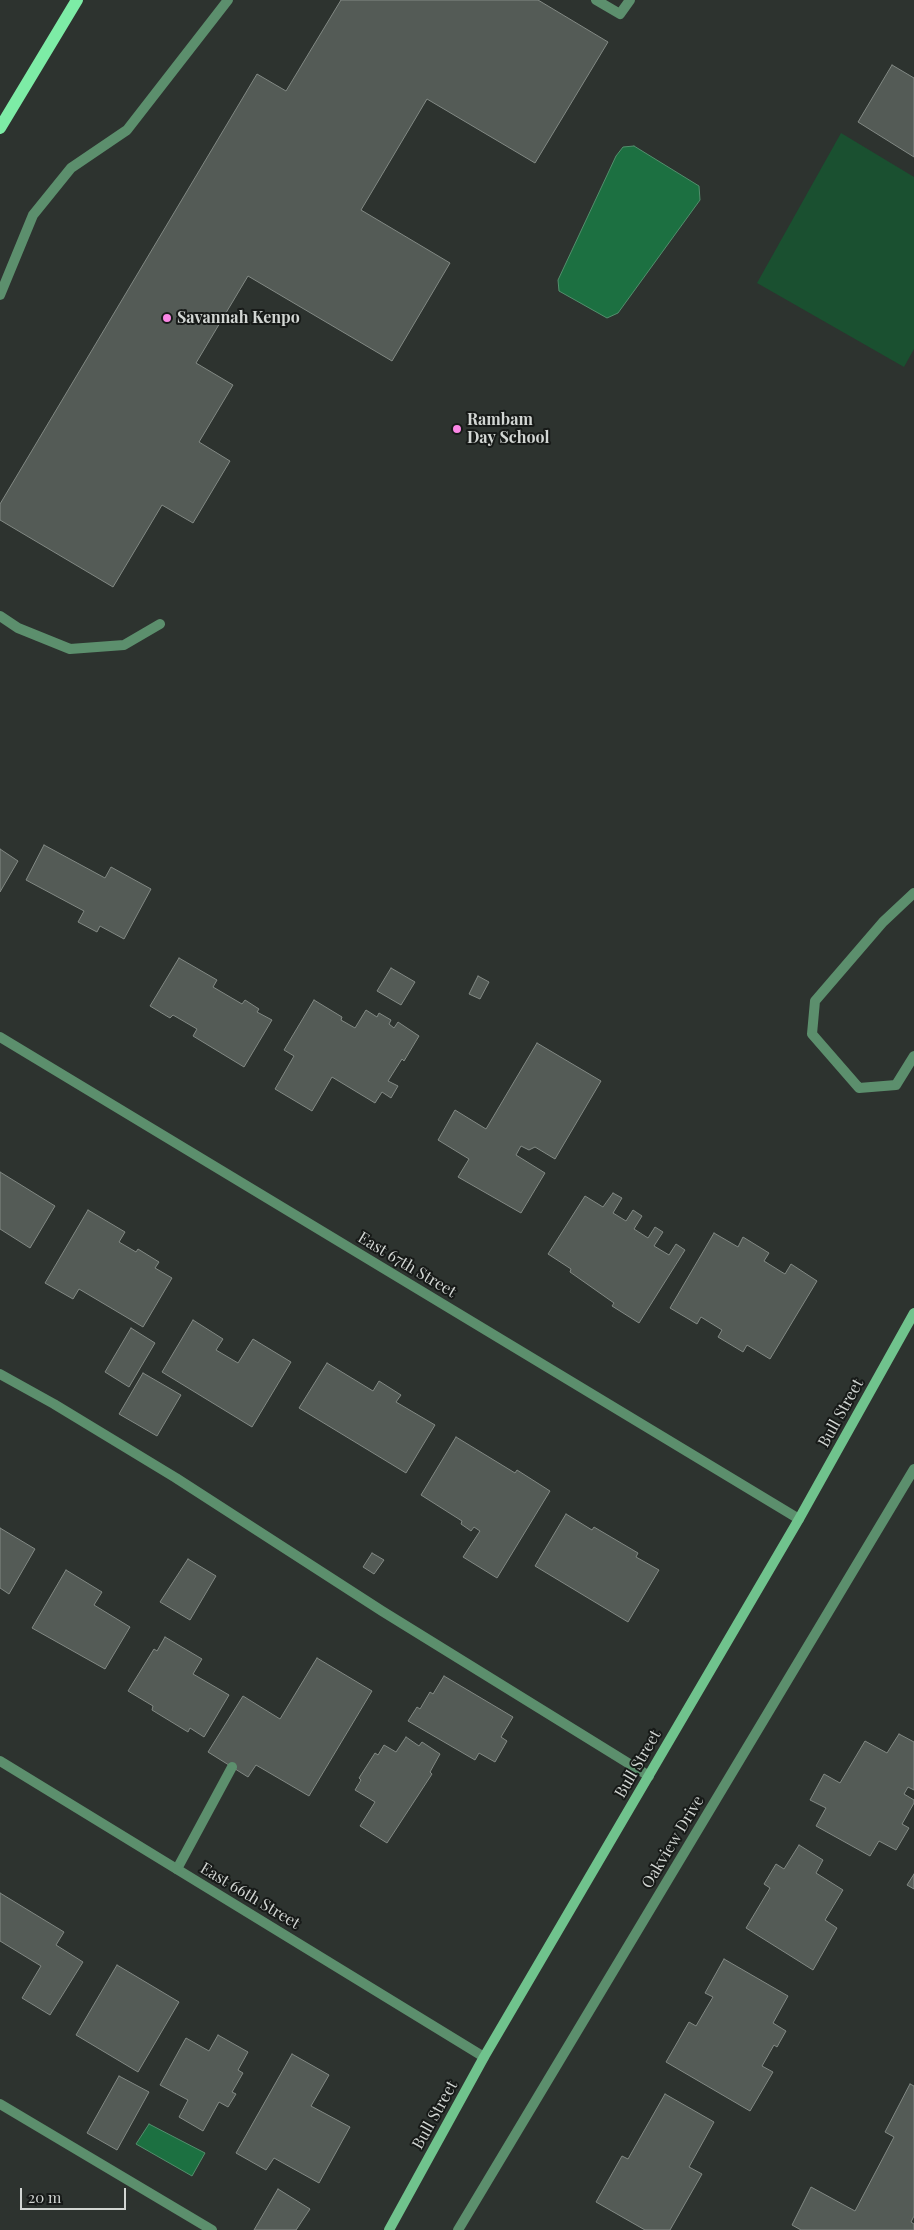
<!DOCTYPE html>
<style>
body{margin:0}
#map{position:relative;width:914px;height:2230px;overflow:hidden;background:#2d332f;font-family:"Playfair Display",serif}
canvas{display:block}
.scale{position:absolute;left:20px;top:2188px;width:106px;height:22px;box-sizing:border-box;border:2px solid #d2d6d3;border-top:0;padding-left:6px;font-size:15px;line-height:18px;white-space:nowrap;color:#d2d6d3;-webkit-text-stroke:4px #171a18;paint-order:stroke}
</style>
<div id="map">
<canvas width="914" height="2230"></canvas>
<div class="scale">20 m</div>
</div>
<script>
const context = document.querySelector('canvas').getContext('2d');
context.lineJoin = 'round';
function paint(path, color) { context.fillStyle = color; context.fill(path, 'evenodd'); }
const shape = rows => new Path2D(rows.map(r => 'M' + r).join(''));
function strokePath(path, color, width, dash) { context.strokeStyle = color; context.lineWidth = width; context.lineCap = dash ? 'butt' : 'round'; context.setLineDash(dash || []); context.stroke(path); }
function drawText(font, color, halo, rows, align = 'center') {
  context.font = font + ' "Playfair Display",serif'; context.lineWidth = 4; context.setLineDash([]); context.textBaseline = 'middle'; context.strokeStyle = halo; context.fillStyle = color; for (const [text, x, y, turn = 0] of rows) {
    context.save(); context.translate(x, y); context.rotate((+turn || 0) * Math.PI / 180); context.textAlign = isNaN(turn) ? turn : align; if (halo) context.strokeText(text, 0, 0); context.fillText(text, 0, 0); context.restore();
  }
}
paint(shape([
 [841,133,914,177,914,349,904,367,757,283]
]), '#1a5030');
const water = shape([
 [634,146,699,186,700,200,618,313,607,318,559,291,558,280,616,156,623,147,634,146],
 [149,2124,205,2153,192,2176,136,2144,149,2124]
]);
paint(water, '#1c7041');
strokePath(water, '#538f6d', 1);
const building = shape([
 [341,0,538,0,608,42,535,163,427,99,361,210,450,263,392,361,248,276,196,363,233,385,199,442,230,461,193,523,162,505,113,587,0,520,0,504,257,74,286,91,341,0],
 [892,65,914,78,914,157,858,122,892,65],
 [44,845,105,878,111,867,151,889,124,939,100,926,97,932,78,922,84,911,26,880,44,845],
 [0,849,18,861,0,892,0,849],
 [179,958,217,980,213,987,242,1004,245,1000,259,1009,257,1012,272,1020,244,1067,193,1036,197,1029,173,1015,170,1018,150,1006,179,958],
 [391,968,415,982,401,1005,377,991,391,968],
 [478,976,489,982,480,999,469,994,478,976],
 [314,1000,342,1017,341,1020,355,1028,366,1010,377,1017,379,1013,391,1020,389,1024,394,1028,398,1022,419,1036,404,1061,402,1059,388,1081,398,1086,391,1098,382,1092,375,1103,332,1077,312,1111,275,1089,294,1056,284,1050,314,1000],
 [537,1043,601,1081,555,1159,535,1147,529,1150,521,1146,516,1155,545,1173,521,1213,458,1177,469,1159,438,1140,455,1110,486,1129,537,1043],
 [0,1172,55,1206,30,1248,0,1229,0,1172],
 [613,1193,622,1198,613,1213,626,1221,633,1210,642,1216,634,1229,648,1238,655,1227,663,1232,654,1246,669,1255,676,1244,685,1250,639,1323,612,1306,614,1303,570,1272,571,1269,548,1254,585,1196,603,1207,613,1193],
 [88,1210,125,1232,119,1242,136,1252,138,1249,159,1262,155,1268,172,1278,143,1327,79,1289,73,1299,45,1283,88,1210],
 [714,1233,738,1247,743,1237,769,1253,764,1261,780,1271,785,1274,791,1264,817,1281,770,1359,747,1345,743,1352,718,1337,722,1330,701,1317,697,1324,670,1308,714,1233],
 [193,1320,223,1339,216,1350,238,1363,253,1339,291,1362,252,1427,162,1372,193,1320],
 [131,1328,155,1343,129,1387,105,1372,131,1328],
 [327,1363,373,1391,379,1381,401,1395,396,1402,435,1425,406,1473,299,1408,327,1363],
 [143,1373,181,1395,157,1436,119,1414,143,1373],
 [456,1437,515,1473,517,1470,550,1491,497,1578,463,1557,480,1531,474,1527,471,1531,461,1524,462,1521,421,1495,456,1437],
 [566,1514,592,1530,594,1527,638,1553,636,1557,659,1570,628,1622,535,1566,566,1514],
 [0,1528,35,1549,9,1594,0,1588,0,1528],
 [372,1553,384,1560,374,1574,363,1567,372,1553],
 [188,1559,216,1576,190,1620,160,1602,188,1559],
 [66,1570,102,1592,94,1605,130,1627,105,1669,32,1628,66,1570],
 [165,1637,202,1659,193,1674,229,1695,204,1737,190,1728,188,1732,152,1710,153,1706,128,1691,154,1649,157,1651,165,1637],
 [317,1658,372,1691,309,1796,256,1765,248,1777,208,1752,243,1696,280,1719,317,1658],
 [444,1676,513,1717,501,1737,507,1741,495,1762,479,1753,475,1760,408,1721,417,1707,420,1709,430,1692,433,1694,444,1676],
 [899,1734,914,1742,914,1790,908,1787,904,1794,914,1800,914,1803,902,1824,909,1828,896,1850,879,1841,870,1856,816,1826,826,1808,810,1800,824,1774,840,1783,865,1741,887,1753,899,1734],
 [406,1737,419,1746,422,1742,440,1754,430,1772,432,1774,387,1843,360,1826,375,1802,355,1790,361,1780,359,1778,375,1753,378,1755,384,1745,396,1752,406,1737],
 [799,1845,823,1860,816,1873,843,1890,825,1920,837,1928,813,1970,746,1928,770,1888,764,1884,776,1864,784,1869,799,1845],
 [914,1874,914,1889,907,1885,914,1874],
 [0,1893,64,1932,56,1945,83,1962,50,2015,22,1998,41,1966,0,1941,0,1893],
 [724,1959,788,1996,773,2023,786,2031,777,2047,774,2045,762,2066,773,2072,750,2111,666,2062,689,2022,696,2026,713,1997,705,1993,724,1959],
 [117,1965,179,2002,138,2072,76,2035,117,1965],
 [218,2035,248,2052,238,2070,243,2073,232,2092,236,2094,228,2107,219,2102,203,2131,179,2117,188,2100,160,2085,186,2038,209,2051,218,2035],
 [292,2054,329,2075,311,2106,350,2127,319,2183,274,2158,266,2170,236,2153,292,2054],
 [119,2076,149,2092,117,2150,87,2133,119,2076],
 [910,2084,914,2086,914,2216,911,2222,914,2224,914,2230,801,2230,792,2225,811,2187,855,2211,894,2137,885,2132,910,2084],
 [665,2094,714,2122,689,2167,702,2174,670,2230,645,2230,596,2202,622,2156,628,2159,665,2094],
 [278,2189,310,2209,296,2230,254,2230,278,2189]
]);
paint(building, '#545b56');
strokePath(building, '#828984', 1);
strokePath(shape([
 [596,0,620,14,630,0],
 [0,295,33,215,71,168,127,130,228,0],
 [0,616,18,628,70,649,124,645,160,624],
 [914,893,883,922,815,1001,812,1034,859,1088,896,1085,914,1056],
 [0,1374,54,1404,176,1478,382,1611,649,1776],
 [177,1869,232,1767],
 [0,2104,212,2230]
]), '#5c8f6d', 10);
strokePath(shape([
 [0,1037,799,1519],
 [0,1761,484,2057],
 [458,2230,914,1469]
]), '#5c8f6d', 10);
strokePath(shape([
 [389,2230,484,2057,799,1519,914,1313]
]), '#70c38d', 10);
strokePath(shape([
 [0,128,77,0]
]), '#7deca6', 12);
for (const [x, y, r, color] of [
 [167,318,5,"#fb87e6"],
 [457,429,5,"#fb87e6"]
]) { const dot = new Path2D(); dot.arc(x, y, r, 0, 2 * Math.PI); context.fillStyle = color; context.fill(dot); strokePath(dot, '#171a18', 2); }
drawText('bold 16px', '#d2d6d3', '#171a18', [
 ["Savannah Kenpo",177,318],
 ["Rambam",467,420],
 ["Day School",467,438]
], 'left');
drawText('16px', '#d2d6d3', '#171a18', [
 ["East 67th Street",407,1265,31],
 ["Bull Street",841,1413,-61],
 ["Bull Street",638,1764,-60],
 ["Oakview Drive",673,1842,-59],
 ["East 66th Street",250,1896,31],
 ["Bull Street",435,2115,-61]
]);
</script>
